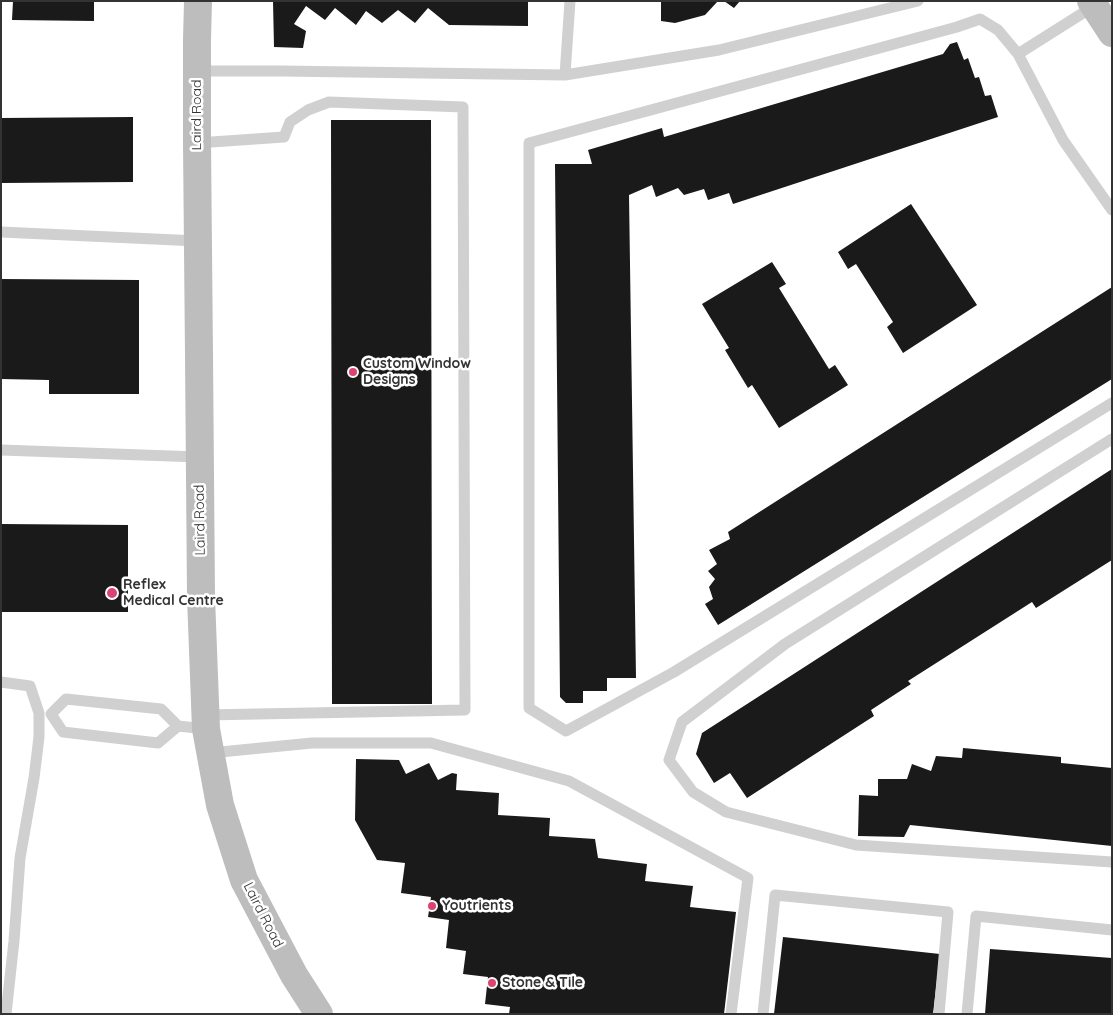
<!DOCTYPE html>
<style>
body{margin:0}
#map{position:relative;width:1113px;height:1015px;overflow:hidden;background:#fff;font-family:Quicksand,sans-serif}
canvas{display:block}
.frame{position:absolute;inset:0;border:2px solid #333;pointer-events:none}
</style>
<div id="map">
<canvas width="1113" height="1015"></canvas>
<div class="frame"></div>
</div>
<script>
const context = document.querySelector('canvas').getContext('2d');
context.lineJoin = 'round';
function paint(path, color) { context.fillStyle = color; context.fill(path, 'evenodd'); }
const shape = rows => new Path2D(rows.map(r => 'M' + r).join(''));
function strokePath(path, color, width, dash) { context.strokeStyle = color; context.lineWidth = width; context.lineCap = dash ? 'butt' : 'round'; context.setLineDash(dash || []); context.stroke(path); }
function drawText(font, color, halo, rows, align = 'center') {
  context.font = font + ' Quicksand,sans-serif'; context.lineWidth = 5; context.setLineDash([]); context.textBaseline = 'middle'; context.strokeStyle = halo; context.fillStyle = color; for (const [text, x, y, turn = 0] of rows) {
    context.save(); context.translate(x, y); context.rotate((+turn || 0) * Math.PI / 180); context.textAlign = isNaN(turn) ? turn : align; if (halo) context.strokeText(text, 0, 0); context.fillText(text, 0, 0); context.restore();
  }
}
paint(shape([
 [13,1,94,1,94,21,12,20],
 [273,1,528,1,528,26,449,25,428,8,415,23,398,10,382,23,366,11,356,25,335,8,325,20,306,6,294,24,306,31,303,48,274,47],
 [661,1,718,1,705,15,675,23,661,21],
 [724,1,740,1,734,8],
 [957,42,964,60,968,58,975,78,979,77,985,96,991,95,998,117,733,204,729,193,708,200,704,189,684,195,678,188,656,197,652,185,629,195,636,678,607,678,607,691,583,691,583,703,566,703,560,697,555,164,592,164,588,150,662,128,664,137,943,54,950,44],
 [133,117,133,182,1,183,1,118],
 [331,120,431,120,432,704,332,704],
 [911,204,977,305,903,353,887,327,893,322,856,264,848,269,838,252],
 [772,262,786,284,779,288,829,369,835,365,848,385,779,428,752,385,748,388,725,350,729,348,702,304],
 [1,279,139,280,139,394,49,394,49,380,1,379],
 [1112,287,1112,379,718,625,705,604,713,599,709,587,715,579,708,571,717,564,709,550,730,539,728,532],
 [1112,469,1112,560,1036,608,1032,602,908,681,911,684,871,710,874,716,747,798,730,773,714,783,696,754,702,733],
 [1,524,128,525,128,612,1,612],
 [963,748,1061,757,1061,763,1112,768,1112,846,910,825,904,837,858,836,859,795,878,796,878,779,907,779,912,764,931,771,936,756,962,758],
 [356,759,399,760,406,774,429,763,438,780,452,773,457,774,456,790,499,793,498,815,550,818,549,836,595,839,598,858,647,864,645,881,693,886,690,907,736,912,724,1014,509,1014,510,1007,485,1004,488,977,463,974,466,951,446,948,449,920,428,917,431,897,401,893,405,863,377,860,355,820],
 [783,937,940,954,933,1014,774,1014],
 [990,949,1112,958,1112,1014,985,1014]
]), '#1a1a1a');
strokePath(shape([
 [570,1,565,75,719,50,918,1],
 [1018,54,1094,6],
 [197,71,282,71,565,75],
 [197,143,284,137,290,122,308,110,329,102,463,107,465,710,205,715],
 [1112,210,1063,140,1018,54,998,30,980,19,957,27,529,143,529,708,566,731,674,672,1112,403],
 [1,232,198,241],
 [1112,439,785,644,682,722,669,760,693,792,726,812,856,845,1112,862],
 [1,450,199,457],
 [1,682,30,686,39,713,39,737,34,778,20,858,14,941,6,1014],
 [51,714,66,699,161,709,178,726,206,729],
 [51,714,63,732,158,743,178,726],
 [210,753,312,743,431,743,569,781,748,878,731,1014],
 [763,1014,775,895,948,912,939,1014],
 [967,1014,976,916,1112,930]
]), '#d0d0d0', 11);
strokePath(shape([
 [198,1,197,40,197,143,199,355,201,597,206,729,220,805,244,880,294,975,319,1014],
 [1091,1,1112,33]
]), '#bdbdbd', 28);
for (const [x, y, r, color] of [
 [353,372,5,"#db4471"],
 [112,593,6,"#db4471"],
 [432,906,5,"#db4471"],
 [492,983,5,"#db4471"]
]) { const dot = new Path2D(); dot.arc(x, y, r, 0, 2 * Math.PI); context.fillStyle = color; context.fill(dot); strokePath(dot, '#fff', 2); }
drawText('14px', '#333', '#fff', [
 ["Laird Road",197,115,-90],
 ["Laird Road",200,520,-91],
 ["Laird Road",263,915,63]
]);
drawText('bold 14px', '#333', '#fff', [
 ["Custom Window",363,364],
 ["Designs",363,380],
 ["Reflex",123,585],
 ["Medical Centre",123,601],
 ["Youtrients",442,906],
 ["Stone & Tile",502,983]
], 'left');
</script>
